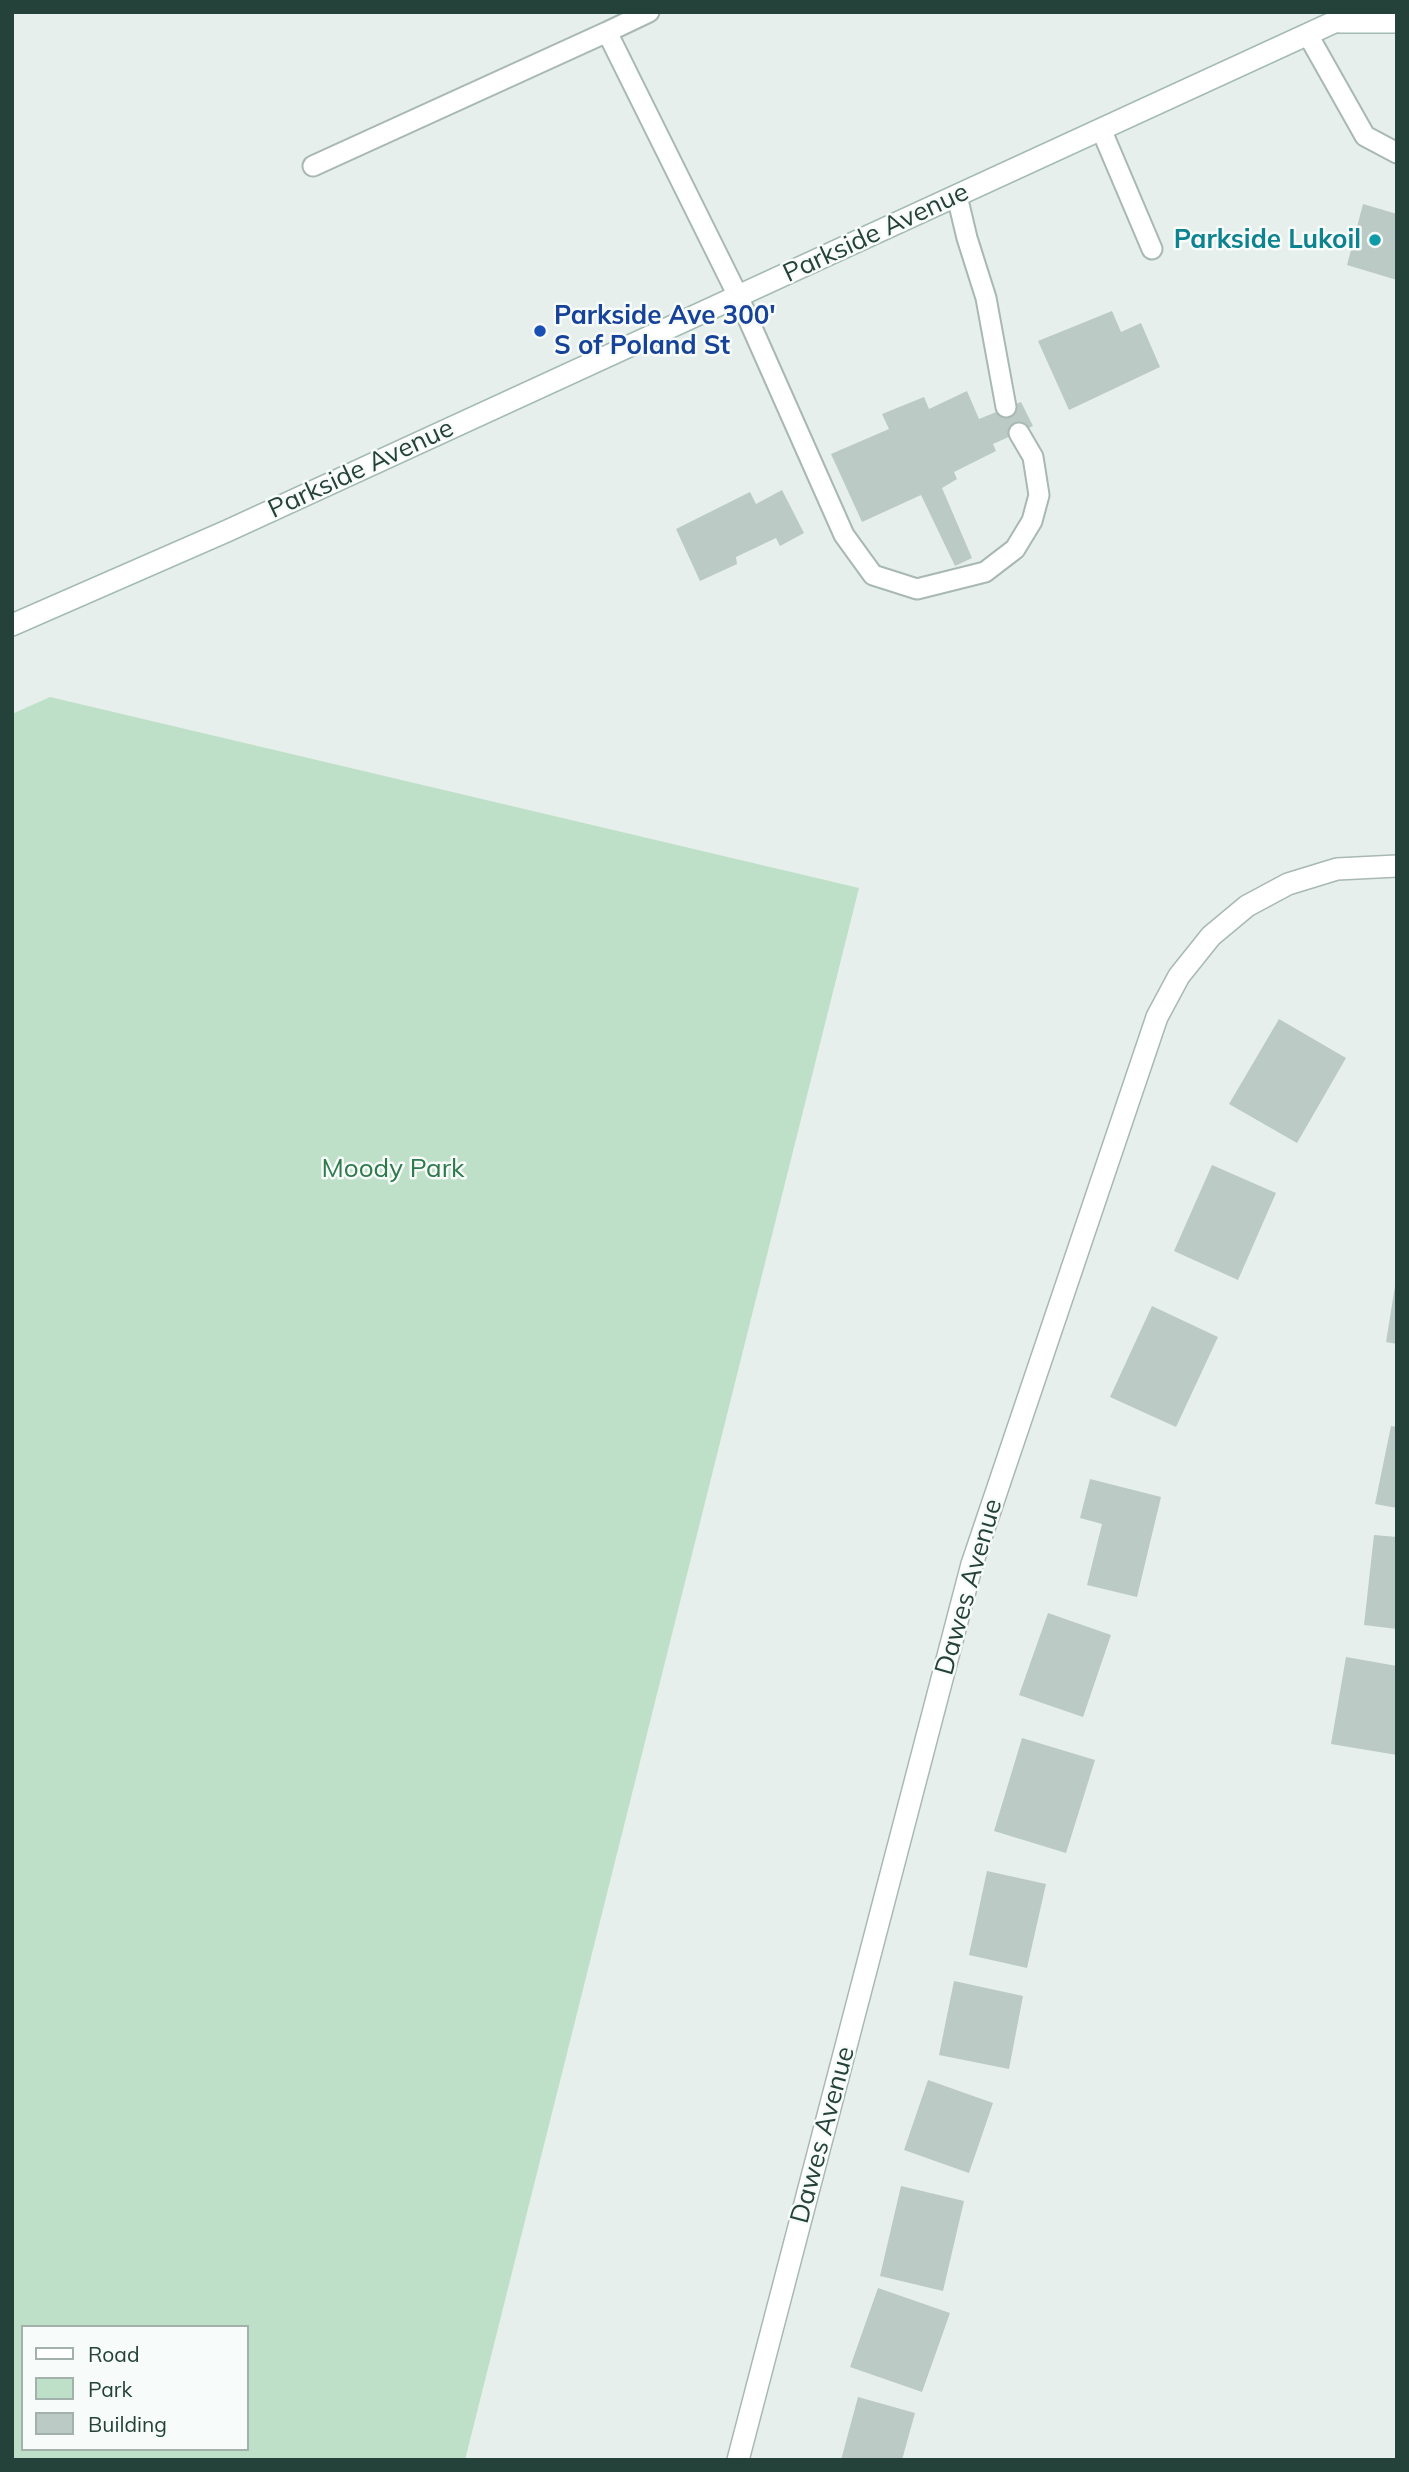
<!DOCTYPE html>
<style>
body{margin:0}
#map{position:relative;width:1409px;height:2472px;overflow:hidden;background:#e6efeb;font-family:Mulish,sans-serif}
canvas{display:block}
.frame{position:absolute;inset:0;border:14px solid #24423a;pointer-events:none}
.legend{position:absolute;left:21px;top:2325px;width:228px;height:126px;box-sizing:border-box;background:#f7fbf9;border:2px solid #a3b1ad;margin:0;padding:9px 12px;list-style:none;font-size:21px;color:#24423a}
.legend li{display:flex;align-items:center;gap:14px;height:35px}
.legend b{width:35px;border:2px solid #a3b1ad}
</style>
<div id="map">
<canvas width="1409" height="2472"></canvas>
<div class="frame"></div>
<ul class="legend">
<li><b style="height:9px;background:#fff"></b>Road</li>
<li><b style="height:19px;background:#bfe0c8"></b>Park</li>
<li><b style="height:19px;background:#bbcac4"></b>Building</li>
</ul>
</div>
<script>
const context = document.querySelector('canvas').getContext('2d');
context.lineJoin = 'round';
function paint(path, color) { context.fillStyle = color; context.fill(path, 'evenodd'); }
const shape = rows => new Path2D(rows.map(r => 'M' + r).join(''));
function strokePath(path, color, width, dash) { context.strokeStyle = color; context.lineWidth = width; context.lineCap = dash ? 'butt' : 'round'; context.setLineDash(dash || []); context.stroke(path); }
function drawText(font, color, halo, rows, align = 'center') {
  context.font = font + ' Mulish,sans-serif'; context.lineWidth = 5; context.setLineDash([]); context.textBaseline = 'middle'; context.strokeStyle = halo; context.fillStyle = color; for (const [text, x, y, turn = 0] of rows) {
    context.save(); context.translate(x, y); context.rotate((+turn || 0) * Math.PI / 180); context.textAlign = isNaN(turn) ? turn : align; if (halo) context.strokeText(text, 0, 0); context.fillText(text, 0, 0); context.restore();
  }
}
paint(shape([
 [50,697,859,888,465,2460,12,2460,12,714],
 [23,2327,247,2327,247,2449,23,2449]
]), '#bfe0c8');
paint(shape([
 [1363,204,1397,214,1397,280,1347,265],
 [1112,311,1121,332,1141,323,1160,367,1069,410,1038,341],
 [967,391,979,419,1021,402,1033,426,993,444,996,451,954,472,957,479,942,488,972,558,955,566,921,495,862,522,831,454,889,429,882,414,924,397,929,409],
 [782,490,804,533,780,546,776,538,736,557,737,564,700,581,676,529,750,492,756,504],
 [1279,1019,1346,1058,1297,1143,1229,1104],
 [1212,1165,1276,1193,1238,1280,1174,1251],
 [1395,1286,1397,1286,1397,1344,1386,1342],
 [1152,1306,1218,1337,1176,1427,1110,1397],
 [1391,1426,1397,1427,1397,1508,1375,1504],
 [1090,1479,1161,1497,1137,1597,1087,1585,1102,1524,1080,1518],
 [1374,1535,1397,1537,1397,1629,1364,1625],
 [1048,1613,1111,1635,1083,1717,1019,1695],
 [1346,1657,1397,1666,1397,1755,1331,1744],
 [1022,1738,1095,1760,1066,1853,994,1831],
 [987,1871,1046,1884,1027,1968,969,1955],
 [954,1981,1023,1996,1009,2069,939,2055],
 [928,2080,993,2103,969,2173,904,2150],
 [901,2186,964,2201,943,2291,880,2276],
 [878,2288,950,2313,922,2392,850,2367],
 [858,2397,915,2413,902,2460,841,2460]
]), '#bbcac4');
const service = shape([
 [649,12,607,32,738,296,844,535,873,575,917,589,985,572,1015,549,1032,521,1039,495,1033,457,1019,433],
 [1308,35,1365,136,1397,153],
 [1101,129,1152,249],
 [313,166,607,32],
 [957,196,967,238,986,298,1006,407]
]);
const minor = shape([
 [738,2460,972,1564,1157,1017,1179,976,1211,936,1247,906,1288,884,1337,869,1397,866]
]);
const secondary = shape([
 [1340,22,1397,22],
 [12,625,227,531,1356,12]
]);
strokePath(service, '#a8b8b2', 23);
strokePath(minor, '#a8b8b2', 24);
strokePath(secondary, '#a4bbb3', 24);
strokePath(service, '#fff', 19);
strokePath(minor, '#fff', 21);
strokePath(secondary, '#fff', 21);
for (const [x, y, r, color] of [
 [1375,240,7,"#0f9aa8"],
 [540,331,7,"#1a4fb4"]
]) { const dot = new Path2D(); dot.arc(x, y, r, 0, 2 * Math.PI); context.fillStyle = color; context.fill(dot); strokePath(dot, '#f7fbf9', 2.5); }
drawText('26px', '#24423a', '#f7fbf9', [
 ["Parkside Avenue",876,233,-25],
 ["Parkside Avenue",361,469,-25],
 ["Dawes Avenue",969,1587,-74],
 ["Dawes Avenue",823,2135,-75]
]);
drawText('bold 26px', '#0d838f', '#f7fbf9', [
 ["Parkside Lukoil",1361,240]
], 'right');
drawText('bold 26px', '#164399', '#f7fbf9', [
 ["Parkside Ave 300'",554,316],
 ["S of Poland St",554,346]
], 'left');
drawText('26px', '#2d7a4b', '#f7fbf9', [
 ["Moody Park",393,1169]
]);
</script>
